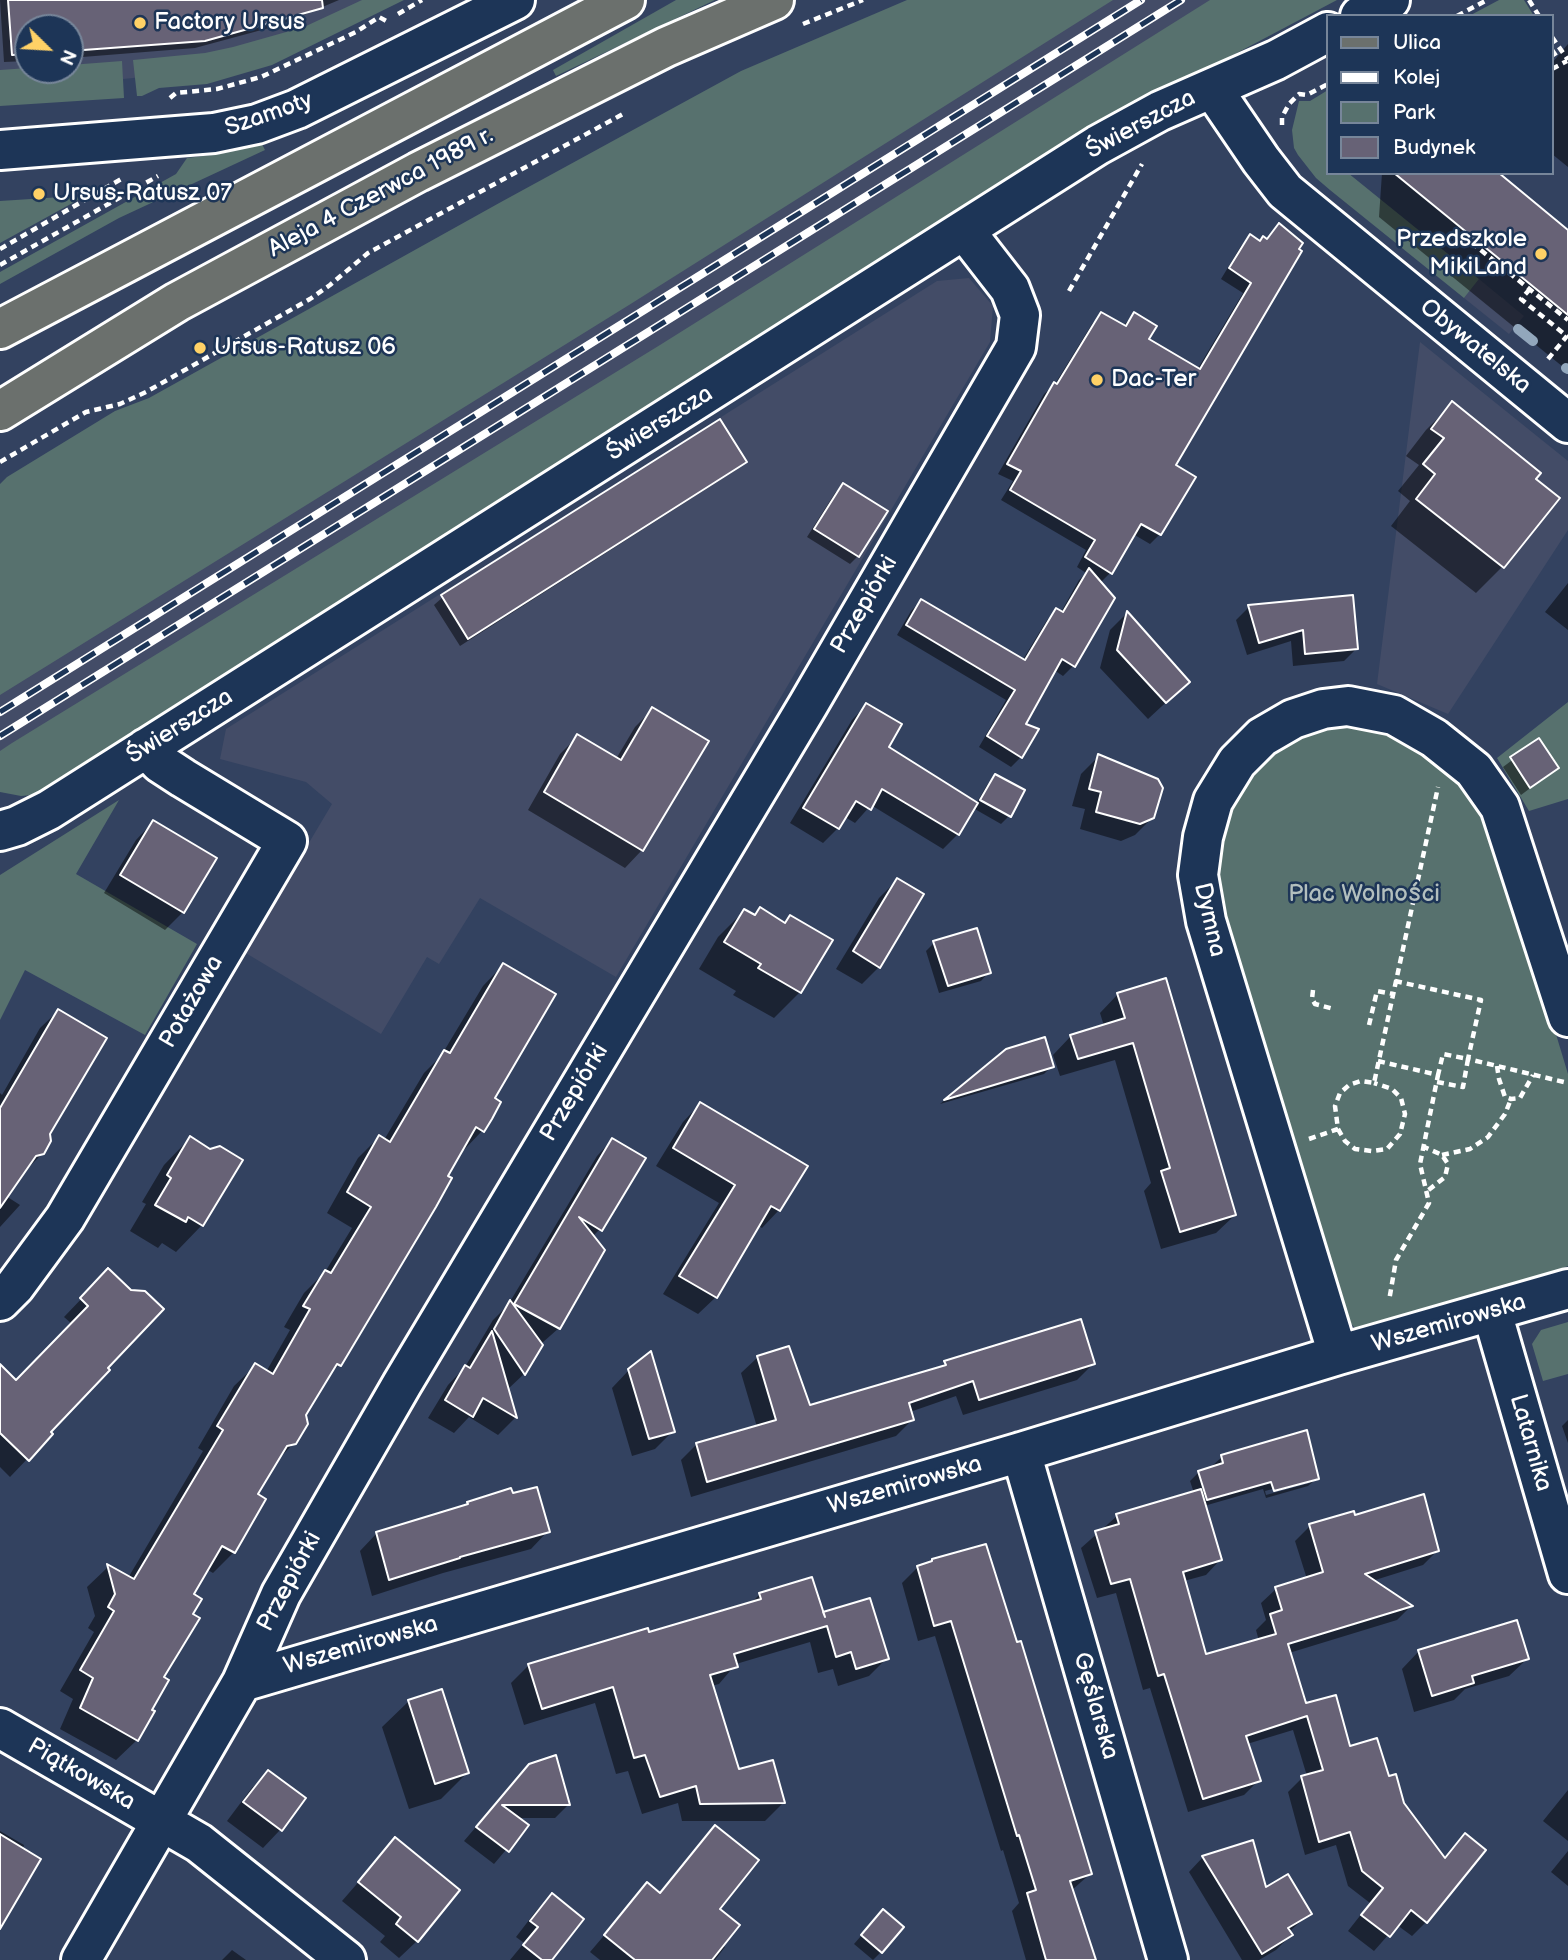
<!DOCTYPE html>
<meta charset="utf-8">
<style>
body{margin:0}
#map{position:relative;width:1568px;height:1960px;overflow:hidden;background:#334260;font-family:"Balsamiq Sans",sans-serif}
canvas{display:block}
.legend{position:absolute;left:1326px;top:14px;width:228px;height:161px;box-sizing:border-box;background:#1d3557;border:2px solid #77869a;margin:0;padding:9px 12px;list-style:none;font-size:21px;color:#fff}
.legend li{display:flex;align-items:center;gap:14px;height:35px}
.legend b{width:35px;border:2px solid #77869a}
.north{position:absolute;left:14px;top:14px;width:70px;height:70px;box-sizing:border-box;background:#1d3557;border:2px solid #77869a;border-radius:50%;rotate:114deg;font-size:19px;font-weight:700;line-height:28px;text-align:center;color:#fff}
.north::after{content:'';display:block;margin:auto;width:24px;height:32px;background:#ffd166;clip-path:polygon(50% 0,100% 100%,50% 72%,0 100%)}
</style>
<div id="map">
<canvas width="1568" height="1960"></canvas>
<ul class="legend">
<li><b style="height:9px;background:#6b706d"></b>Ulica</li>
<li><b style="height:9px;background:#fff"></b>Kolej</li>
<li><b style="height:19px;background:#57716e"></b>Park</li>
<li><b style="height:19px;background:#676276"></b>Budynek</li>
</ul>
<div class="north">N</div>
</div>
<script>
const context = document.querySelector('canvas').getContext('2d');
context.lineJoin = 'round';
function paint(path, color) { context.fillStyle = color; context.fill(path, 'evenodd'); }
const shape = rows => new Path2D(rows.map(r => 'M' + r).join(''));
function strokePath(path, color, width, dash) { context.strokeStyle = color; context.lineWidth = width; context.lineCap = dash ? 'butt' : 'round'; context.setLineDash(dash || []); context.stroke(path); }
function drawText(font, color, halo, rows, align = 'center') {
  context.font = font + ' "Balsamiq Sans",sans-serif'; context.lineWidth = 5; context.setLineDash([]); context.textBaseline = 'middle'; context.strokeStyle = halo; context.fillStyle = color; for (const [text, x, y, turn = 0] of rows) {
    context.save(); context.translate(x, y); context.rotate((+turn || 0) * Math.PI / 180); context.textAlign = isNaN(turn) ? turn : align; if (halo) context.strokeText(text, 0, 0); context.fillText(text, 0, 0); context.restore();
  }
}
paint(shape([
 [0,0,390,0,236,68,0,91],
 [28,28,70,28,70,70,28,70],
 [924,0,1312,0,0,760,0,612],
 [969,278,993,306,990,342,616,977,480,898,439,964,427,957,381,1034,244,952,332,804,306,782,220,759,226,729,937,281],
 [1479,279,1524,316,1509,334,1464,298],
 [1420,342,1568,461,1568,530,1448,714,1377,684]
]), '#434c67');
paint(shape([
 [362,0,404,0,272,65,207,84,159,88,142,96,137,96,133,60,205,53,233,47,304,27],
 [676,0,715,0,556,76,553,70],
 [907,0,1113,0,629,305,0,695,0,484,7,477,115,411,149,398,501,202,741,71],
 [1210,0,1337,0,1129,110,51,788,32,795,21,796,0,792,0,751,12,743,660,345],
 [1499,0,1524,0,1534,16,1469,16],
 [122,61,124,98,0,106,0,70,28,68,28,70,70,70,70,65],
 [1328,90,1328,173,1348,173,1479,279,1464,298,1330,190,1316,178,1298,155,1294,148,1292,130,1299,101,1310,101],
 [262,144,265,150,119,218,0,284,0,272,176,174,187,158,219,154],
 [77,196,78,200,0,243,0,201],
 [1568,702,1568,799,1529,811,1497,758],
 [1332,724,1388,730,1421,742,1487,806,1568,1074,1568,1266,1530,1281,1367,1328,1355,1328,1345,1317,1214,896,1216,832,1260,757,1293,734],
 [119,800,76,874,197,944,145,1035,25,970,0,1020,0,875],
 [1568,1322,1568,1374,1543,1381,1532,1344,1541,1330]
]), '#57716e');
paint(shape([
 [0,0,339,0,280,25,195,48,70,58,70,28,28,28,28,61,4,62],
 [1568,44,1568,167,1552,154,1552,63],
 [1382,173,1496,173,1568,232,1568,371,1379,217],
 [1279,225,1174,466,1193,478,1160,534,1150,544,1133,534,1111,572,1100,583,1113,598,1073,666,1063,676,1054,670,1024,724,1021,757,1011,767,979,747,1006,700,897,635,911,611,921,601,1022,661,1047,620,1057,610,1061,612,1079,580,1086,573,1077,567,1086,550,1001,500,1013,481,998,474,1044,394,1055,384,1092,324,1101,314,1123,326,1134,314,1146,340,1197,370,1243,293,1221,279,1241,246,1251,237,1259,242,1266,240],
 [1452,404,1534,479,1502,567,1476,593,1391,526,1410,501,1398,491,1419,465,1406,456,1426,430],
 [744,462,736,470,460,646,434,605,443,597],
 [843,485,858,556,850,564,807,537,835,493],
 [1568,583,1568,630,1545,612],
 [1352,597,1357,648,1344,661,1293,666,1291,641,1247,655,1236,620,1249,607],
 [1127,613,1188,682,1148,719,1100,668,1110,630],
 [866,705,887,747,976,804,987,785,996,776,1009,816,1001,824,973,808,958,834,943,849,871,805,855,823,845,817,838,828,823,843,790,823,852,720],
 [653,709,642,850,625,868,528,810,560,754,578,736,616,759,635,727],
 [1539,740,1557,768,1521,795,1503,767],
 [1099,756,1153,817,1135,835,1121,841,1080,829,1085,809,1072,806,1081,774],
 [153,822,183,912,165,930,104,893,136,840],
 [897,880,879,967,862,984,836,969,879,898],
 [760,909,783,924,790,917,800,992,774,1018,733,995,736,991,699,969,718,937,744,911,753,916],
 [934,943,989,972,981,981,939,993,926,951],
 [503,965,491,1118,482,1131,462,1152,445,1176,435,1206,339,1365,325,1379,304,1414,294,1443,276,1462,256,1495,234,1552,213,1573,206,1569,192,1595,137,1740,116,1760,60,1729,73,1699,60,1691,94,1632,88,1628,95,1616,87,1587,108,1567,128,1578,203,1451,198,1448,234,1386,255,1366,266,1372,290,1330,284,1327,304,1293,325,1272,352,1228,327,1213,358,1158,379,1137,384,1140,424,1073,441,1056,483,986],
 [1118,994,1235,1215,1216,1233,1161,1249,1144,1191,1151,1183,1115,1060,1060,1076,1053,1055,1071,1036,1104,1026,1100,1013],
 [58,1011,48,1134,43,1153,25,1171,6,1196,20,1205,0,1227,0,1093,2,1095,40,1028],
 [1052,1066,1044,1074,940,1104,945,1100],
 [700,1104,779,1210,762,1228,757,1225,716,1297,698,1314,663,1294,719,1203,656,1166,683,1122],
 [190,1138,202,1225,176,1252,162,1243,158,1248,130,1231,146,1204,142,1202,164,1165],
 [612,1140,600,1229,592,1237,559,1328,542,1343,524,1374,507,1390,515,1418,498,1435,469,1417,454,1433,428,1418,448,1385,465,1367,493,1320,508,1305,597,1156],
 [108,1271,49,1432,51,1434,10,1477,0,1467,0,1383,16,1382,72,1324,64,1317],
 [758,1357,809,1408,938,1369,945,1363,1093,1364,1077,1380,963,1415,956,1396,910,1412,912,1420,896,1436,691,1497,681,1460,697,1444,757,1427,741,1373],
 [629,1370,673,1431,655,1449,632,1456,612,1388],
 [1568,1420,1568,1443,1562,1426],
 [1222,1457,1317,1478,1308,1486,1266,1498,1263,1489,1204,1506,1220,1560,1206,1575,1184,1581,1205,1656,1259,1641,1256,1630,1266,1620,1261,1603,1276,1589,1307,1579,1295,1541,1310,1526,1353,1513,1354,1517,1437,1551,1423,1565,1372,1581,1411,1606,1397,1620,1289,1653,1305,1705,1349,1749,1388,1778,1403,1804,1443,1859,1465,1836,1426,1922,1412,1936,1397,1925,1374,1951,1348,1931,1370,1903,1348,1886,1336,1845,1305,1855,1288,1792,1302,1778,1307,1776,1293,1730,1247,1744,1259,1780,1244,1795,1188,1812,1150,1688,1143,1690,1116,1593,1097,1598,1081,1548,1117,1516,1194,1493,1190,1481,1199,1472,1214,1467,1213,1465],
 [1310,1479,1310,1483,1266,1495,1265,1491],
 [468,1503,548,1531,531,1549,443,1573,372,1596,360,1551,377,1533,464,1507],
 [930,1563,1090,1874,1071,1891,1094,1960,1026,1960,1012,1911,1019,1903,1003,1850,1001,1851,935,1636,918,1641,902,1583,918,1567],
 [760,1594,823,1616,887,1658,869,1676,838,1686,833,1669,818,1673,810,1642,736,1664,719,1684,711,1686,738,1771,783,1803,765,1821,682,1821,678,1803,642,1814,628,1771,616,1774,595,1703,524,1725,511,1683,529,1665,648,1634,750,1604],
 [1419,1651,1527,1659,1509,1676,1465,1689,1454,1700,1414,1712,1402,1669],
 [409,1701,467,1773,441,1799,409,1809,382,1727],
 [268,1772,304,1798,280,1830,263,1848,227,1821,251,1789],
 [516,1780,568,1805,555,1818,516,1818,527,1825,494,1864,464,1841],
 [1568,1790,1568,1841,1543,1821],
 [715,1827,718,1909,722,1945,725,1947,715,1960,600,1960,590,1952,648,1884,659,1893],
 [0,1831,24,1845,0,1926],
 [395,1840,417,1941,399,1958,380,1942,385,1936,342,1901],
 [1568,1851,1568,1886,1551,1872],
 [1203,1857,1265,1890,1310,1913,1289,1932,1291,1935,1276,1950,1259,1960,1242,1960,1189,1872],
 [552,1895,550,1960,510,1960,524,1943,516,1937,536,1911],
 [875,1920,881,1952,873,1960,854,1944],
 [232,1950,246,1960,222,1960]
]), '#0007');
strokePath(shape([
 [1518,329,1533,341],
 [1566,368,1568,369]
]), '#92a7bc', 10);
const building = shape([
 [8,0,322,0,323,8,205,41,70,51,70,28,28,28,28,54,12,55,8,0],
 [1394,173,1499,173,1568,230,1568,315,1394,173],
 [1279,223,1303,243,1299,249,1302,251,1176,465,1196,477,1161,535,1141,524,1112,574,1085,557,1095,540,1010,490,1021,471,1007,464,1054,382,1057,384,1101,312,1126,326,1134,312,1157,326,1149,339,1200,369,1251,283,1229,268,1250,234,1260,241,1263,236,1267,239,1279,223],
 [1452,401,1541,473,1536,479,1560,498,1504,568,1416,499,1435,474,1423,464,1444,438,1431,429,1452,401],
 [720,419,747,462,468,639,441,595,720,419],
 [843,483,888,511,859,557,814,529,843,483],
 [1089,568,1115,598,1075,667,1062,659,1026,724,1039,729,1022,758,987,736,1015,690,906,625,921,599,1025,660,1056,608,1063,612,1089,568],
 [1353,595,1358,649,1305,654,1303,630,1259,643,1248,605,1353,595],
 [1127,611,1190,682,1166,703,1117,650,1127,611],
 [866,703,902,724,889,747,978,803,959,835,882,789,871,810,856,801,839,829,803,808,866,703],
 [652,707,709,741,643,851,544,792,577,734,621,760,652,707],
 [1539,738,1559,768,1530,788,1510,757,1539,738],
 [1098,754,1158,779,1163,788,1154,818,1140,824,1096,812,1101,792,1089,789,1098,754],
 [995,774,1025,790,1011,817,980,800,995,774],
 [153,820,217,858,184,913,120,875,153,820],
 [897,878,924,894,880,968,853,951,897,878],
 [760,907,785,923,790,915,833,940,801,993,758,968,761,964,724,942,744,909,755,915,760,907],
 [977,928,991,973,948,986,933,941,977,928],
 [503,963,556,994,495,1098,501,1102,492,1119,484,1132,476,1127,448,1176,452,1178,436,1207,341,1366,337,1364,306,1415,308,1424,296,1444,287,1446,258,1494,266,1499,235,1553,222,1546,194,1594,202,1599,193,1614,200,1618,164,1677,169,1680,152,1710,155,1711,138,1741,80,1708,93,1678,80,1670,114,1611,108,1607,115,1594,107,1564,134,1579,223,1430,217,1426,255,1363,273,1374,310,1309,303,1306,325,1270,331,1273,371,1207,347,1192,379,1135,390,1142,444,1050,450,1053,503,963],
 [1166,978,1236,1215,1180,1232,1161,1171,1170,1168,1133,1043,1078,1059,1070,1035,1125,1018,1117,993,1166,978],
 [58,1009,107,1038,50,1134,51,1141,44,1154,36,1156,0,1208,0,1108,58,1009],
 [1045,1037,1054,1067,944,1100,1006,1049,1045,1037],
 [700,1102,808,1166,780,1211,771,1206,717,1298,679,1276,735,1185,673,1148,700,1102],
 [190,1136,210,1149,220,1146,243,1160,203,1226,188,1217,186,1222,155,1205,171,1178,167,1175,190,1136],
 [612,1138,646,1158,602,1231,579,1217,605,1250,560,1329,514,1304,612,1138],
 [108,1268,131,1290,145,1291,164,1309,108,1368,110,1370,51,1432,53,1434,29,1461,0,1433,0,1364,16,1380,88,1306,80,1298,108,1268],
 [510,1300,543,1345,525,1375,494,1329,510,1300],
 [1081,1319,1095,1364,979,1400,973,1381,909,1403,914,1420,707,1482,696,1443,776,1420,757,1356,789,1346,810,1405,946,1365,944,1361,1081,1319],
 [492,1331,517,1418,483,1398,473,1417,445,1400,465,1365,470,1368,492,1331],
 [651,1351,675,1432,649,1439,628,1369,651,1351],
 [1307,1430,1319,1479,1274,1491,1271,1482,1207,1500,1198,1471,1223,1463,1221,1455,1307,1430],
 [537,1487,550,1532,460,1557,460,1558,389,1580,376,1532,468,1504,467,1502,511,1488,513,1493,537,1487],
 [1201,1489,1222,1560,1183,1572,1206,1654,1276,1634,1270,1614,1282,1610,1275,1587,1323,1572,1309,1524,1354,1511,1355,1515,1424,1494,1439,1551,1365,1574,1413,1606,1288,1644,1306,1703,1336,1695,1350,1746,1377,1738,1389,1776,1396,1774,1404,1803,1445,1858,1465,1833,1486,1850,1427,1923,1411,1910,1390,1937,1361,1915,1383,1888,1362,1871,1350,1832,1319,1842,1301,1776,1323,1770,1307,1716,1246,1736,1261,1781,1203,1799,1164,1674,1158,1676,1130,1579,1111,1584,1095,1531,1119,1524,1116,1514,1201,1489],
 [986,1544,1017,1642,1021,1641,1092,1874,1070,1881,1096,1960,1046,1960,1027,1893,1036,1890,1019,1835,1017,1836,951,1621,934,1626,917,1566,932,1561,932,1559,986,1544],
 [812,1577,825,1617,823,1612,870,1598,889,1659,856,1669,851,1652,836,1657,827,1626,734,1654,738,1667,710,1675,739,1769,773,1760,785,1803,700,1804,696,1786,660,1797,645,1755,634,1758,613,1687,542,1709,528,1664,648,1628,649,1632,761,1599,759,1593,812,1577],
 [1517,1620,1529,1659,1472,1676,1474,1683,1432,1696,1418,1650,1517,1620],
 [442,1689,469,1773,435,1784,408,1700,442,1689],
 [556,1755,570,1805,502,1805,529,1825,509,1852,476,1827,529,1764,556,1755],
 [268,1770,306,1798,282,1831,243,1802,268,1770],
 [715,1825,759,1860,720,1909,740,1925,712,1960,635,1960,604,1935,647,1882,660,1893,715,1825],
 [0,1834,41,1859,0,1929,0,1834],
 [395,1837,460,1890,418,1942,396,1924,401,1917,358,1882,395,1837],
 [1253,1840,1266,1887,1288,1874,1312,1914,1288,1928,1293,1935,1262,1954,1202,1856,1253,1840],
 [552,1893,584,1919,552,1960,542,1960,523,1945,538,1927,530,1921,552,1893],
 [883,1909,904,1927,882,1953,861,1935,883,1909]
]);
paint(building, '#676276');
strokePath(building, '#fff', 2);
const minor = shape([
 [1360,16,1390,0],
 [1212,88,1261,160,1285,191,1568,423],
 [0,150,214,133,257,124,297,109,515,0],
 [0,831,17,826,49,810,1098,145,1160,111,1276,60,1328,32],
 [0,1301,15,1286,65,1218,287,841,183,778,160,763,146,748],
 [1492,1312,1568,1574],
 [1338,1355,1206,921,1198,875,1203,837,1213,801,1237,762,1262,737,1293,719,1323,709,1348,706,1394,715,1434,738,1474,770,1500,807,1568,1017],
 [1021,1452,1168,1960],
 [242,1682,1021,1452,1338,1355,1568,1289],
 [0,1728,199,1843,346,1960],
 [81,1960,242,1682,281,1594,402,1384,808,705,1016,347,1020,315,1010,289,965,231]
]);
const major = shape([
 [0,329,625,0],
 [0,411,177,302,418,172,666,47,774,0]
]);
strokePath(minor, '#fff', 44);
strokePath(major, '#fff', 44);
strokePath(shape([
 [1529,0,1539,16],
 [398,14,422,0],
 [1457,16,1487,0],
 [803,24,863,0],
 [1552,37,1568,60],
 [1552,50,1556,56,1552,59],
 [1552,69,1567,61],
 [170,98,176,93,217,89,261,77,356,32,379,17,390,23],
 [1282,125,1282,117,1289,104,1299,94,1307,95,1328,84],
 [1462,235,1568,320],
 [0,249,123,178],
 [0,265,158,176],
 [1530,289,1521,299,1568,337],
 [1069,291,1142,164],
 [1548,359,1567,336],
 [0,462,86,412,120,404,146,392,310,299,330,285,368,253,623,114],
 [1395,981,1481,1000,1468,1059,1568,1083],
 [1313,990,1312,999,1315,1004,1334,1009],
 [1369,1025,1377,991,1393,994],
 [1378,1061,1438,1075,1420,1164,1429,1203,1396,1260,1389,1301],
 [1497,1066,1499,1079,1505,1097,1511,1099,1520,1098,1533,1075],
 [1437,1082,1463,1087,1468,1059,1443,1054,1438,1075],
 [1338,1129,1345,1141,1355,1149,1372,1151,1387,1149,1400,1134,1405,1114,1401,1098,1392,1089,1374,1083],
 [1309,1139,1338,1129,1335,1106,1340,1093,1349,1085,1361,1081,1374,1083,1438,787],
 [1422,1146,1442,1155,1448,1164,1445,1177,1426,1192],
 [1442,1155,1470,1149,1488,1137,1505,1114,1511,1099]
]), '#fff', 4.5, [7, 5]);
strokePath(minor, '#1d3557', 38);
strokePath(major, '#6b706d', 38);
const rail = shape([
 [0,712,1141,0],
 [0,736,1181,0]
]);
strokePath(rail, '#fff', 8);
strokePath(rail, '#1d3557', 5, [16]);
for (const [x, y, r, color] of [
 [140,23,7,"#ffd166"],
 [39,194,7,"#ffd166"],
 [1541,254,7,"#ffd166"],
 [200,348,7,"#ffd166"],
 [1097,380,7,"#ffd166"]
]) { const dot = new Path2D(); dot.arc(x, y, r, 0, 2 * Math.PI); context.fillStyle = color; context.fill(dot); strokePath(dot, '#1d3557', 2.5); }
drawText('24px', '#fff', '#1d3557', [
 ["Factory Ursus",154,23],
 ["Ursus-Ratusz 07",53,194],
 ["Przedszkole",1527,240,"right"],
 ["MikiLand",1527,268,"right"],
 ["Ursus-Ratusz 06",214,348],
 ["Dac-Ter",1111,380]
], 'left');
drawText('24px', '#fff', '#1d3557', [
 ["Szamoty",269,115,-19],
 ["Świerszcza",1141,125,-28],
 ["Aleja 4 Czerwca 1989 r.",381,193,-28],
 ["Obywatelska",1475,347,39],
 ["Świerszcza",660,424,-32],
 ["Przepiórki",865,605,-60],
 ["Świerszcza",180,727,-32],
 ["Dymna",1209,920,77],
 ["Potażowa",192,1002,-60],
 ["Przepiórki",575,1093,-59],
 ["Wszemirowska",1449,1324,-16],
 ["Latarnika",1530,1443,74],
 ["Wszemirowska",905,1486,-16],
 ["Przepiórki",290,1582,-62],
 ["Wszemirowska",361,1646,-16],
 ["Gęślarska",1095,1706,74],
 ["Piątkowska",81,1775,30]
]);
drawText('24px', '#b3bfbe', '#1d3557', [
 ["Plac Wolności",1364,895]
]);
</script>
